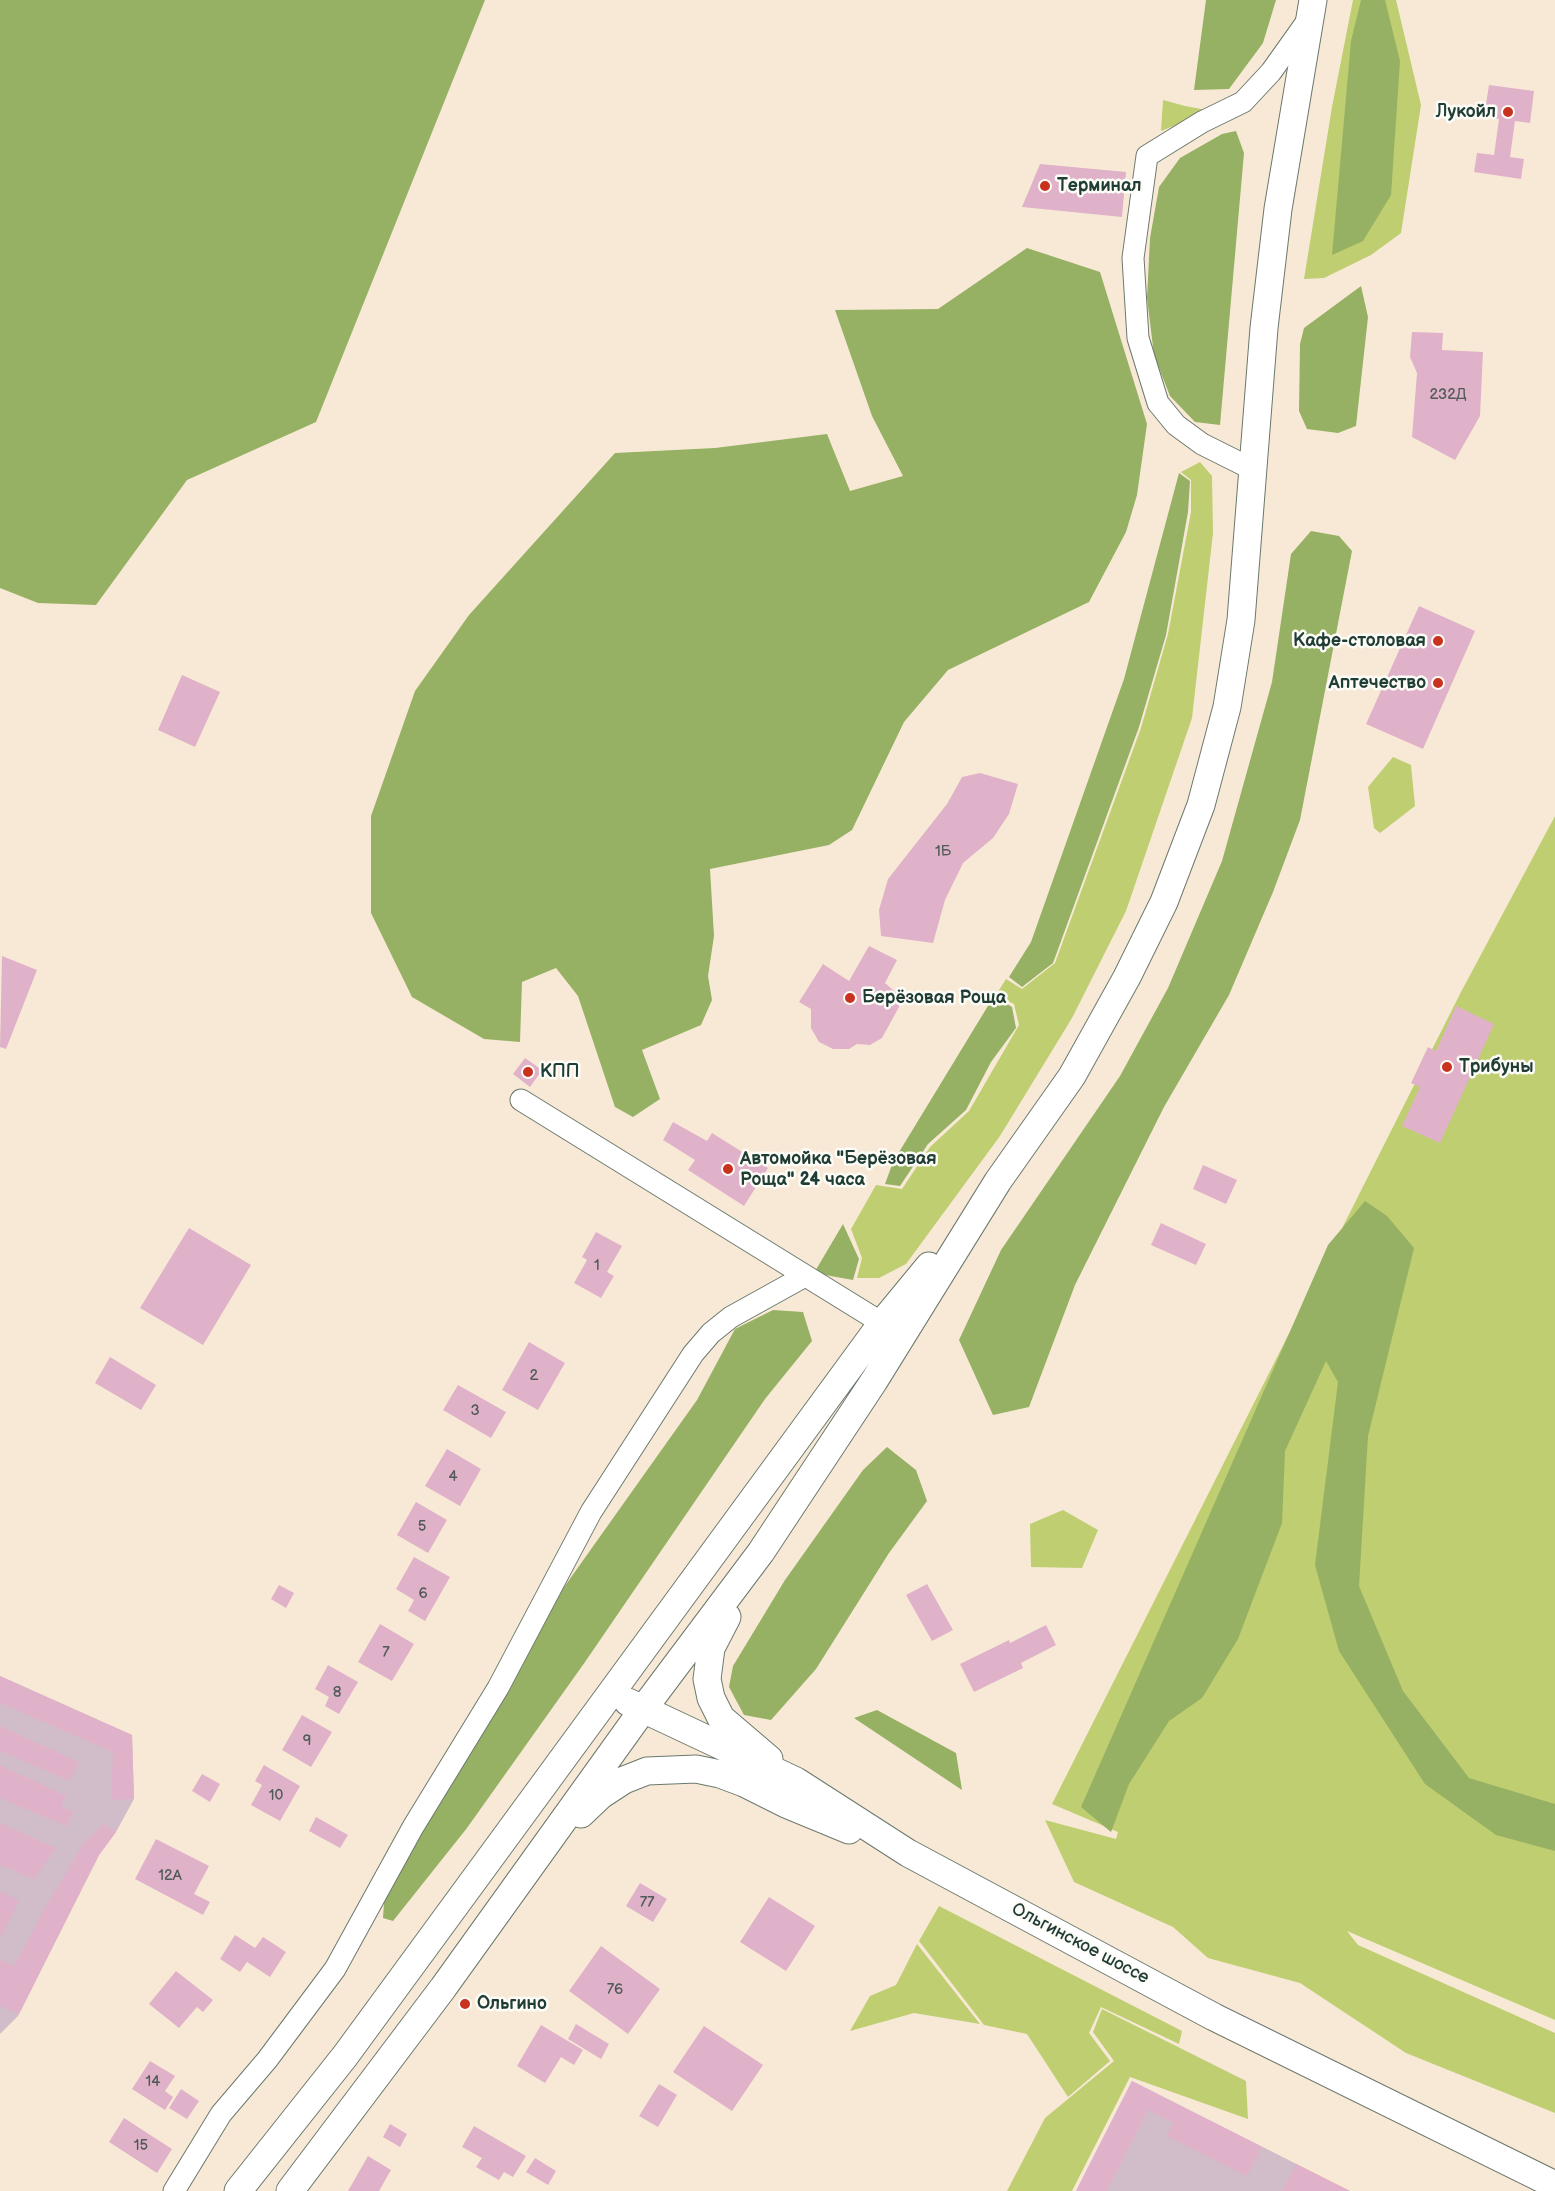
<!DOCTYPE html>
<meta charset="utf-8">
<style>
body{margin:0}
canvas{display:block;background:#f8e9d6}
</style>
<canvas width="1555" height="2191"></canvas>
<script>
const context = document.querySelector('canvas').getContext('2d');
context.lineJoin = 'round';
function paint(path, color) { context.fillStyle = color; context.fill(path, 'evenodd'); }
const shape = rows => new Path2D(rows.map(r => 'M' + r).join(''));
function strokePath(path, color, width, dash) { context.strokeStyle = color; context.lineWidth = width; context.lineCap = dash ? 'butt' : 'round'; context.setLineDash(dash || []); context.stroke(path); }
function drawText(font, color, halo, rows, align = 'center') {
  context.font = font + ' "Balsamiq Sans",sans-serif'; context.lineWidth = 5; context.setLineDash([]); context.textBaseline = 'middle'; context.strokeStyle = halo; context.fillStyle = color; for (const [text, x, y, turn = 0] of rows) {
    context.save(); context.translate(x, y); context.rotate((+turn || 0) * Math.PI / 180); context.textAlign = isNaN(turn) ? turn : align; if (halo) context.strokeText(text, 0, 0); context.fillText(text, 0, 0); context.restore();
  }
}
paint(shape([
 [0,1676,132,1735,134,1799,116,1832,99,1855,18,2016,0,2034],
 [1132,2081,1350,2191,1076,2191]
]), '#d1bdca');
paint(shape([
 [1353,0,1396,0,1421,105,1401,233,1371,255,1324,278,1304,279,1332,107],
 [1163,100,1185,106,1212,111,1161,131],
 [1200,462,1212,476,1213,533,1192,718,1126,911,1072,1018,1000,1136,906,1264,879,1278,857,1278,862,1258,851,1229,876,1185,902,1189,930,1147,969,1111,1019,1025,1014,1004,996,995,1006,979,1022,989,1055,963,1141,728,1168,634,1191,512,1191,480,1181,472],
 [1393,757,1411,765,1415,806,1380,833,1374,828,1368,787],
 [1555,816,1555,2020,1347,1931,1358,1945,1555,2033,1555,2113,1406,2053,1300,1983,1208,1958,1173,1927,1074,1882,1045,1820,1116,1839,1118,1832,1052,1804,1461,992],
 [1063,1510,1098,1530,1082,1568,1031,1567,1030,1524],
 [939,1906,1182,2031,1179,2044,1101,2007,1089,2033,1110,2061,1068,2097,1027,2034,984,2025,919,1941],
 [917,1944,980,2024,914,2013,850,2031,870,1996,896,1985],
 [1102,2009,1246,2081,1248,2119,1130,2077,1072,2191,1007,2191,1045,2118,1114,2061,1093,2032]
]), '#bece71');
paint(shape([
 [0,0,485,0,316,422,187,480,96,605,38,603,0,588],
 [1206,0,1276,0,1263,43,1229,89,1194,90],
 [1361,0,1385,0,1400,61,1391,195,1363,241,1332,255,1351,41],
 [1236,131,1244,153,1220,425,1195,422,1170,396,1154,355,1147,298,1150,238,1159,187,1180,158,1222,134],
 [1027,248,1100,272,1147,424,1137,495,1126,532,1089,602,948,670,904,722,852,830,829,845,710,869,714,936,708,976,712,1000,701,1025,642,1050,660,1099,633,1117,615,1107,578,996,556,968,522,982,520,1042,484,1039,412,997,371,913,371,816,415,691,469,615,615,453,715,448,827,434,850,491,903,476,872,416,835,310,938,309],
 [1361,286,1368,317,1356,426,1338,433,1307,429,1299,411,1300,344,1304,328],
 [1179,473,1190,481,1188,512,1166,635,1139,727,1053,963,1022,987,1009,977,1031,942,1124,679],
 [1311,531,1339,536,1352,551,1300,820,1273,892,1229,995,1164,1107,1075,1285,1029,1407,993,1415,959,1340,1001,1250,1120,1076,1168,988,1222,861,1272,682,1291,554],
 [994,996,1012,1007,1016,1028,991,1062,966,1110,928,1144,900,1186,885,1184,893,1162],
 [1365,1201,1387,1216,1414,1248,1368,1436,1359,1586,1403,1691,1469,1778,1555,1804,1555,1851,1496,1835,1425,1784,1339,1651,1315,1565,1338,1382,1326,1361,1285,1451,1282,1523,1238,1639,1202,1698,1169,1721,1129,1784,1111,1832,1081,1807,1328,1245],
 [843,1224,859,1259,853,1280,814,1273],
 [773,1310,803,1312,812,1341,765,1399,585,1662,467,1828,393,1921,383,1918,384,1903,409,1844,510,1689,562,1590,697,1400,735,1329],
 [887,1447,916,1470,927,1501,889,1553,816,1669,771,1720,744,1715,729,1687,733,1666,785,1580,863,1470],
 [877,1710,956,1753,962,1790,854,1718]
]), '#96b163');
paint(shape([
 [1489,85,1534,91,1530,123,1515,121,1510,157,1524,159,1521,179,1474,172,1477,153,1494,155,1499,119,1484,117],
 [1040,164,1126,172,1122,217,1022,207],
 [1412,332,1443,333,1442,350,1483,352,1480,416,1455,460,1412,437,1417,373,1410,357],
 [1419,606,1475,631,1423,749,1366,724],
 [182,675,220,692,195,747,158,730],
 [980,773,1018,784,1009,814,993,838,963,863,945,900,933,943,881,936,879,910,888,879,947,804,962,777],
 [869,946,897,960,885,983,899,995,899,1007,882,1038,870,1045,857,1044,849,1049,833,1049,819,1042,811,1028,811,1009,799,1002,823,964,849,981],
 [2,956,37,970,6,1049,0,1047],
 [1456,1006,1494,1024,1440,1143,1402,1126,1420,1087,1411,1083,1428,1047,1436,1051],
 [525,1058,542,1070,530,1087,513,1074],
 [673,1122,707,1141,712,1133,768,1168,744,1206,688,1170,695,1160,663,1140],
 [1203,1165,1237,1180,1226,1204,1193,1189],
 [1161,1223,1206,1244,1196,1265,1151,1245],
 [189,1228,251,1265,203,1345,140,1308],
 [596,1232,622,1246,607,1272,614,1276,601,1298,574,1283,587,1260,582,1257],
 [529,1342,565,1363,538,1410,502,1390],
 [110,1357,156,1385,141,1410,95,1383],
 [458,1385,506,1412,491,1438,443,1410],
 [447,1449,481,1469,460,1506,425,1486],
 [416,1502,447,1520,428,1553,397,1535],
 [414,1557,450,1577,425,1621,408,1611,414,1600,396,1589],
 [927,1584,953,1630,932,1641,906,1595],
 [279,1585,294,1593,286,1608,271,1599],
 [380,1624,414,1644,392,1681,358,1662],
 [1046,1625,1056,1645,1021,1663,1023,1668,974,1692,960,1664,1009,1640,1010,1643],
 [328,1665,358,1682,339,1714,325,1706,329,1697,315,1689],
 [0,1676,132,1735,134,1799,111,1800,113,1752,0,1703],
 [302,1715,332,1732,311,1767,282,1750],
 [0,1726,79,1762,70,1781,0,1751],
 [0,1765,66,1796,61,1806,73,1812,66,1826,0,1798],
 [264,1765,300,1786,280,1821,251,1805,262,1785,255,1781],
 [202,1774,220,1784,210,1802,192,1791],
 [316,1817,348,1835,340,1848,309,1831],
 [0,1823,56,1848,34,1879,0,1865],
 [103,1824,116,1832,99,1855,19,2014,0,2006,0,1960,14,1966,48,1902,85,1842],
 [156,1839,209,1866,194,1894,210,1902,203,1915,135,1879],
 [640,1883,667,1899,653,1922,626,1906],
 [0,1891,19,1900,2,1936,0,1935],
 [769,1897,815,1926,786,1971,740,1942],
 [235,1935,255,1948,263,1937,286,1952,270,1977,247,1962,240,1972,220,1959],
 [601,1946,660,1989,628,2034,569,1991],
 [176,1971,213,2000,203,2012,197,2007,179,2028,149,2004],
 [576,2024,609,2044,601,2059,568,2039],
 [541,2025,583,2050,574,2065,561,2057,545,2083,517,2066],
 [704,2026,763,2065,732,2111,673,2072],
 [150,2061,175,2076,165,2091,173,2097,165,2110,132,2089],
 [1132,2081,1262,2147,1247,2176,1167,2136,1173,2123,1148,2110,1107,2191,1076,2191],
 [659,2084,677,2095,658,2127,639,2116],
 [181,2089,199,2101,187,2119,169,2108],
 [124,2118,172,2149,157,2173,109,2142],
 [390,2124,407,2134,400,2147,383,2137],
 [474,2126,526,2156,513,2177,504,2172,499,2180,476,2167,482,2158,462,2147],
 [368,2156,391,2170,379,2191,348,2191],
 [535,2158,556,2171,548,2185,526,2172],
 [1296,2164,1350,2191,1282,2191]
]), '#e0b2c9');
const minor = shape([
 [1252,469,1202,444,1176,425,1158,403,1138,338,1133,258,1147,156,1202,122,1243,102,1271,72,1308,20],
 [521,1100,882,1323],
 [174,2191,221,2114,267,2060,335,1969,413,1827,498,1688,591,1512,693,1354,711,1333,731,1317,805,1276]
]);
const major = shape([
 [727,1617,711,1648,707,1679,711,1698,721,1718,769,1759],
 [628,1702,796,1781,908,1853,1214,2017,1555,2185],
 [581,1814,601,1795,624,1780,647,1771,696,1769,720,1774,744,1783,786,1804,849,1830],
 [238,2191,345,2056,882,1323,929,1266],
 [290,2191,443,1988,644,1708,761,1552,874,1381,998,1181,1072,1076,1127,977,1164,902,1201,805,1227,707,1241,620,1264,328,1278,209,1313,0]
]);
strokePath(minor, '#6b796d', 23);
strokePath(major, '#6b796d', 29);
strokePath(minor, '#fff', 21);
strokePath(major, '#fff', 27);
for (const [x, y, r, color] of [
 [1508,112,6,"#c8321e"],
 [1045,186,6,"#c8321e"],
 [1438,641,6,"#c8321e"],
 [1438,683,6,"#c8321e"],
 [850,998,6,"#c8321e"],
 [1447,1067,6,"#c8321e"],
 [528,1072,6,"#c8321e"],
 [728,1169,6,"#c8321e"],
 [465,2004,6,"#c8321e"]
]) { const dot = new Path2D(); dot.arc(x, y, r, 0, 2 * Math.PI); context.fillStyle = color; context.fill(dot); strokePath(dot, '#fdfcf7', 2); }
drawText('15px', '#4f5a59', null, [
 ["232Д",1448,395],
 ["1Б",943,852],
 ["1",597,1266],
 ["2",534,1376],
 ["3",475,1411],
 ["4",453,1477],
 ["5",422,1527],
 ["6",423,1594],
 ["7",386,1653],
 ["8",337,1693],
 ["9",307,1741],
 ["10",276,1796],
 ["12А",170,1876],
 ["77",647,1903],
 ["76",615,1990],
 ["14",153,2082],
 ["15",141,2146]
]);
drawText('bold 18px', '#1f3d34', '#fdfcf7', [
 ["Лукойл",1496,112,"right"],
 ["Терминал",1057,186],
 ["Кафе-столовая",1426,641,"right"],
 ["Аптечество",1426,683,"right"],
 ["Берёзовая Роща",862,998],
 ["Трибуны",1459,1067],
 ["КПП",540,1072],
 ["Автомойка \"Берёзовая",740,1159],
 ["Роща\" 24 часа",740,1180],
 ["Ольгино",477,2004]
], 'left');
drawText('18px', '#1f3d34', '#fdfcf7', [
 ["Ольгинское шоссе",1080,1944,28]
]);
</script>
